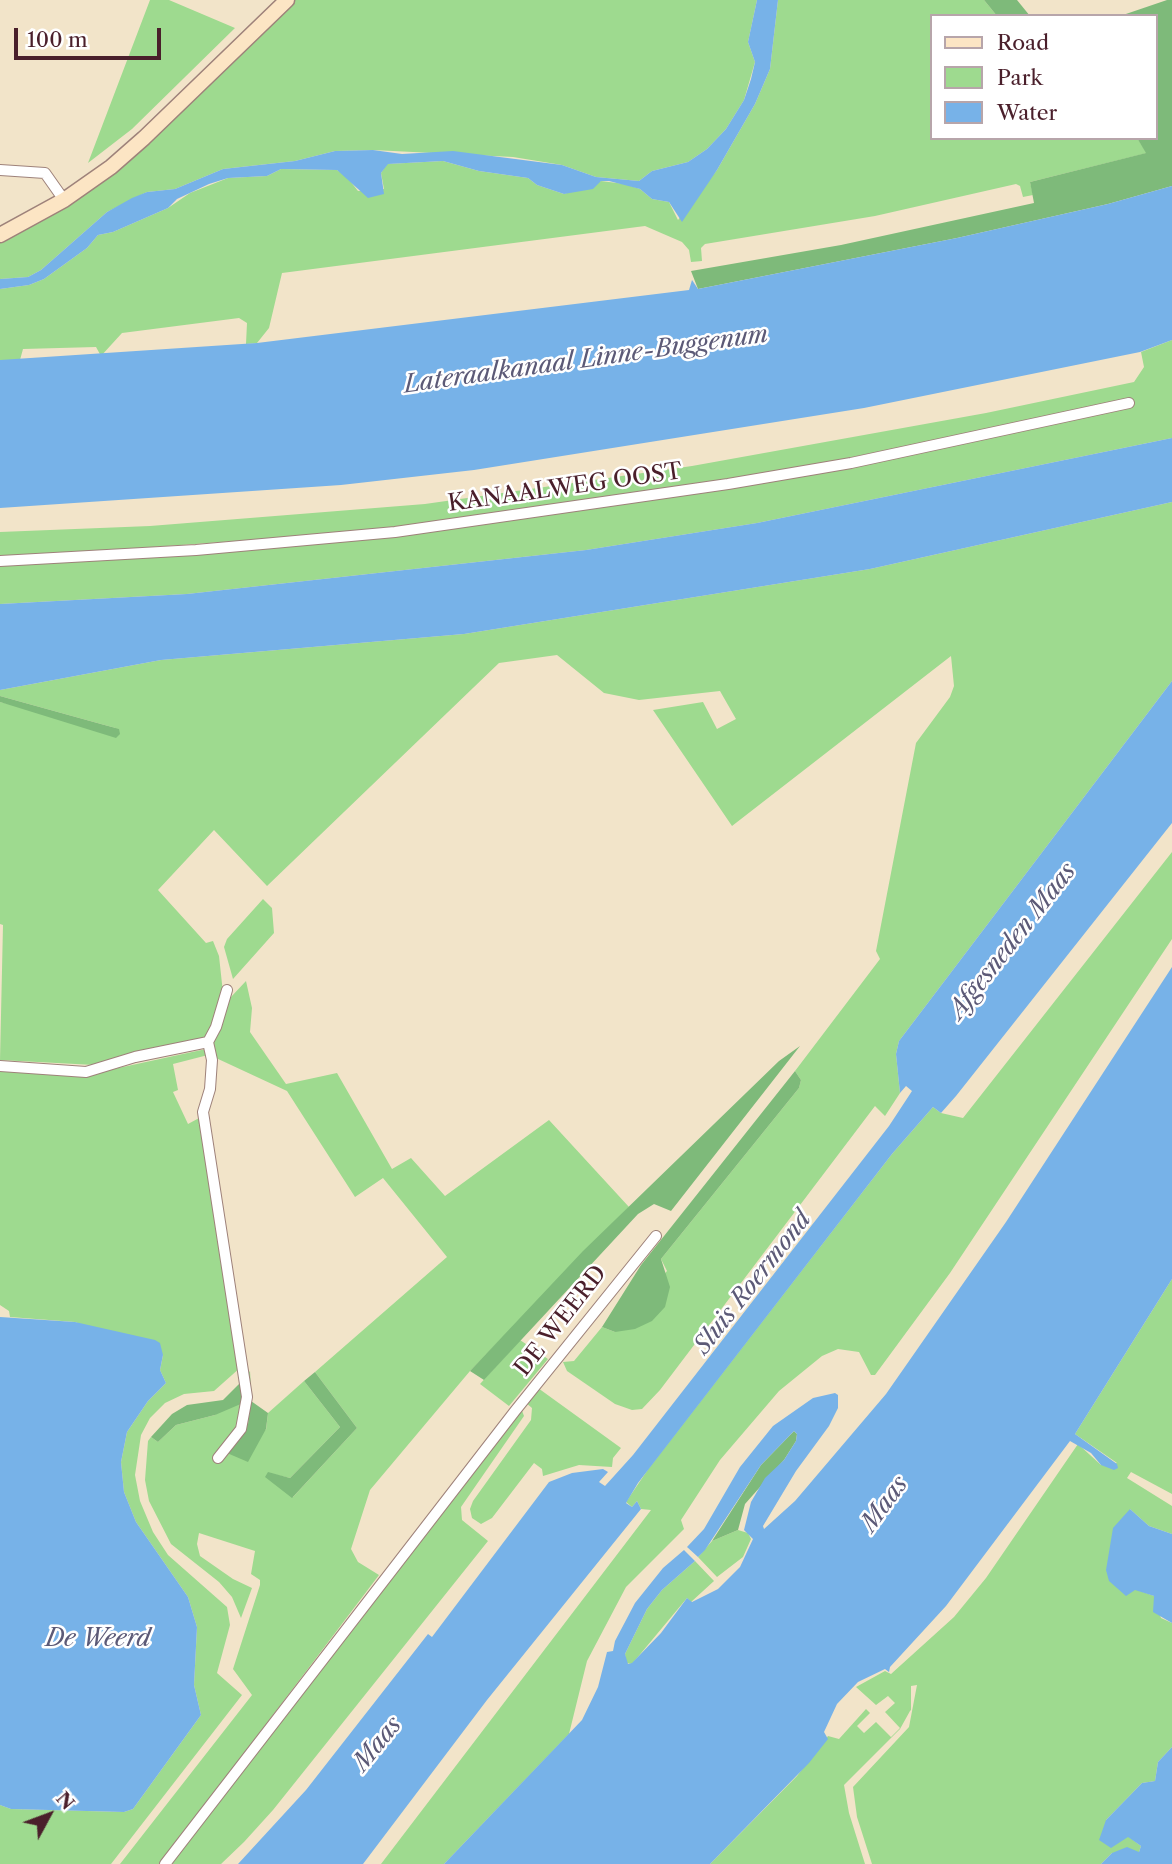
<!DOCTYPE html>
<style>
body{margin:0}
#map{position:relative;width:1172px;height:1864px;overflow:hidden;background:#f2e4c9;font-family:"Libre Caslon Text",serif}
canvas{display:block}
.legend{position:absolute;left:930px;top:14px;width:228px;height:126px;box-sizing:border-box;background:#fff;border:2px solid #b7a5aa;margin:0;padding:9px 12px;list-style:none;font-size:21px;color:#4a1f2b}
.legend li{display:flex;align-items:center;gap:14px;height:35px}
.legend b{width:35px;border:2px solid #b7a5aa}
.north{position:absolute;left:14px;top:1780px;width:70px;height:70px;-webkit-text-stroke:5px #fff;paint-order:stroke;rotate:49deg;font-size:19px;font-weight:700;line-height:28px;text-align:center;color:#4a1f2b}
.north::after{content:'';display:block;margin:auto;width:24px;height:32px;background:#4a1f2b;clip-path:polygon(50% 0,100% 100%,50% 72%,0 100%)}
.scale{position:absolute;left:14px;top:28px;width:147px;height:32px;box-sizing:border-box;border:4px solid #4a1f2b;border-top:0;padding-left:9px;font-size:21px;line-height:24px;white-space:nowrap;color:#4a1f2b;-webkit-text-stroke:5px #fff;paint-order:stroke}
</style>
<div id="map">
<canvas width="1172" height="1864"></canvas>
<ul class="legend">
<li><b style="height:9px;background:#fce5c4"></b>Road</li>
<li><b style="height:19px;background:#9eda8f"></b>Park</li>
<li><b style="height:19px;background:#77b2e8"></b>Water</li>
</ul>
<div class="north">N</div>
<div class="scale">100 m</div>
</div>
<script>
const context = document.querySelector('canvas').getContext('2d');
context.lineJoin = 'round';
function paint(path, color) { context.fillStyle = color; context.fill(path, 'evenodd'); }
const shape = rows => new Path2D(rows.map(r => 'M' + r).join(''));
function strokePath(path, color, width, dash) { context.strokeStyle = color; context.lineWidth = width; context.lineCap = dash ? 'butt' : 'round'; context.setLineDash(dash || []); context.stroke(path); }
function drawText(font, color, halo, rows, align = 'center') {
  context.font = font + ' "Libre Caslon Text",serif'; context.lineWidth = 5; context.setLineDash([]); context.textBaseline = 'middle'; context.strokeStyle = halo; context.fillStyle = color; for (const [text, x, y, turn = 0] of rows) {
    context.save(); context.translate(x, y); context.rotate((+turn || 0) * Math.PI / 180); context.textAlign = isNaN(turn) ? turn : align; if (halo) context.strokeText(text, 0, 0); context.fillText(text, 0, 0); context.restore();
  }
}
paint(shape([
 [150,0,169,0,235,28,132,129,88,163],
 [295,0,757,0,748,42,755,62,744,100,726,129,707,149,688,162,652,171,639,181,596,177,562,165,513,157,373,150,335,151,295,161,223,169,175,189,147,192,107,212,41,270,28,277,0,279,0,243,70,204,108,176,153,138],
 [778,0,984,0,997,16,932,16,932,138,1137,138,1147,153,1030,182,1033,195,1023,197,1020,186,1016,184,875,216,705,244,701,248,702,261,691,262,689,250,682,242,645,226,282,273,269,328,257,343,246,344,247,323,239,318,122,333,101,356,96,347,23,349,20,360,0,360,0,289,29,285,44,279,87,248,98,235,113,232,168,208,190,193,228,178,267,176,281,169,337,170,347,177,358,191,384,189,381,173,387,164,443,161,479,171,528,178,537,185,564,194,601,181,625,184,640,189,652,199,669,202,678,220,717,170,755,104,770,69],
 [1172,340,1172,438,757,523,586,550,187,594,0,604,0,564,358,539,530,518,774,481,1132,405,1132,399,762,476,376,531,0,558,0,532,150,526,425,504,692,466,986,413,1134,382,1144,367,1141,352],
 [1172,502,1172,681,899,1041,896,1054,900,1093,885,1116,875,1106,660,1390,642,1409,632,1410,615,1404,567,1371,563,1362,574,1361,602,1327,615,1332,667,1271,661,1259,799,1088,801,1080,795,1071,880,959,876,951,916,743,950,697,954,686,951,656,732,826,653,710,703,702,717,729,736,719,720,691,639,700,604,693,557,655,499,663,267,886,214,830,158,890,206,943,213,941,219,956,223,993,208,1035,202,1040,94,1065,0,1060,3,925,0,924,0,702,119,729,0,696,0,690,161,660,464,634,870,569],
 [1172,852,1172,939,950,1273,875,1375,871,1375,859,1352,838,1349,822,1356,779,1391,720,1460,681,1520,684,1529,626,1587,587,1661,569,1734,444,1864,381,1864,651,1510,641,1509,637,1501,632,1507,626,1502,649,1468,892,1154,933,1107,941,1113,963,1118],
 [263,899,272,908,274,933,233,979,224,947,227,939],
 [246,981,252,1008,250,1032,286,1084,337,1073,392,1169,411,1158,445,1196,549,1120,629,1207,470,1371,370,1490,351,1549,358,1562,379,1575,160,1864,120,1864,252,1695,233,1669,260,1585,260,1580,251,1574,255,1551,199,1533,197,1544,200,1556,233,1579,252,1588,241,1618,232,1597,219,1582,171,1544,149,1501,145,1480,148,1441,151,1437,158,1442,176,1425,215,1415,250,1371,252,1404,248,1424,266,1430,268,1413,304,1381,340,1427,290,1478,268,1473,271,1480,293,1497,357,1428,315,1372,447,1257,383,1178,355,1197,287,1091,216,1058,213,1040,230,998],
 [206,1049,208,1055,173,1064,178,1090,173,1092,188,1124,201,1117,202,1124,198,1125,201,1125,241,1367,214,1391,184,1394,165,1403,150,1418,141,1435,135,1475,140,1501,153,1532,168,1555,227,1607,230,1625,217,1673,242,1695,111,1864,0,1864,0,1805,11,1809,124,1812,133,1809,201,1715,194,1685,197,1627,188,1597,136,1522,124,1492,121,1462,127,1432,148,1401,166,1383,160,1370,163,1355,75,1322,10,1317,9,1311,0,1305,0,1070,86,1075],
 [1172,1279,1172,1494,1131,1472,1127,1478,1172,1506,1172,1534,1149,1526,1130,1509,1135,1589,1154,1596,1161,1618,1172,1623,1172,1747,1158,1762,1155,1781,1142,1783,1106,1820,1141,1846,1139,1852,1112,1853,1101,1864,872,1864,857,1817,853,1787,909,1727,917,1685,911,1686,911,1710,910,1711,900,1729,844,1785,849,1813,865,1864,710,1864,797,1776,828,1736,839,1739,866,1709,870,1713,857,1726,864,1733,876,1722,891,1737,900,1728,885,1712,895,1703,888,1696,876,1705,856,1687,885,1671,891,1674,954,1617,986,1578,1078,1444,1101,1465,1117,1463,1075,1434],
 [520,1340,548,1359,509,1406,480,1384],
 [538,1388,621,1448,613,1458,612,1467,579,1465,543,1476,542,1469,534,1463,492,1518,481,1524,472,1518,470,1509,473,1501,531,1420,532,1408,525,1402],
 [521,1408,524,1416,461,1507,462,1520,488,1541,273,1810,244,1842,221,1864,170,1864],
 [738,1530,748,1533,751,1539,743,1557,717,1577,698,1557,712,1541],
 [695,1561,714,1581,691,1602,687,1598,632,1664,626,1663,625,1654,647,1609,662,1590]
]), '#9eda8f');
paint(shape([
 [984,0,1017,0,1030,16,997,16],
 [1167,0,1172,0,1172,186,1108,204,957,238,698,289,691,271,841,245,1034,203,1030,182,1146,153,1137,138,1156,138,1156,16,1120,16],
 [0,696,119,729,120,734,116,738,0,702],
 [800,1046,671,1211,654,1204,638,1214,484,1380,470,1371,583,1251,779,1061],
 [795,1071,801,1080,799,1088,661,1259,670,1287,665,1307,652,1321,635,1329,615,1332,602,1327,641,1265],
 [315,1372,357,1428,292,1498,265,1477,268,1472,290,1478,340,1427,304,1381],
 [242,1381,243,1403,215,1415,176,1425,158,1442,151,1437,172,1414,187,1405,223,1400],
 [251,1401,268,1413,266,1429,248,1462,227,1453,248,1424],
 [794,1431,797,1434,796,1441,784,1460,745,1504,738,1530,712,1541,761,1465]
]), '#7eba7a');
paint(shape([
 [757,0,778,0,770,69,755,104,717,170,682,222,669,202,652,199,640,189,609,181,601,181,593,189,564,194,537,185,528,178,479,171,443,161,388,164,381,173,384,194,368,198,337,170,281,169,267,176,228,178,209,184,177,199,168,208,113,232,98,235,87,248,44,279,29,285,0,289,0,279,28,277,41,270,107,212,132,198,147,192,175,189,223,169,295,161,335,151,373,150,402,154,453,151,562,165,596,177,639,181,652,171,688,162,707,149,726,129,744,100,751,79,755,62,748,42],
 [1172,186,1172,340,1140,352,864,408,474,470,341,485,0,508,0,360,257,343,689,290,692,280,698,289,957,238,1108,204],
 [1172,438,1172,502,870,569,464,634,161,660,0,690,0,604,187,594,586,550,757,523],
 [1172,681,1172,823,956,1096,941,1113,933,1107,892,1154,638,1483,626,1503,632,1507,637,1501,641,1509,487,1700,363,1864,238,1864,306,1790,428,1634,432,1637,549,1482,572,1473,603,1469,608,1472,599,1482,605,1486,633,1455,889,1126,912,1091,906,1086,900,1093,896,1054,899,1041],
 [1172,967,1172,1279,1075,1434,1117,1464,1118,1468,1114,1470,1101,1465,1091,1453,1070,1441,946,1606,890,1667,889,1672,885,1669,858,1682,837,1704,824,1732,828,1739,809,1763,710,1864,444,1864,582,1720,598,1687,607,1652,613,1651,615,1641,635,1603,663,1568,684,1550,695,1561,662,1590,647,1609,625,1654,628,1664,632,1663,661,1633,687,1598,692,1602,718,1589,740,1567,753,1539,744,1530,751,1502,765,1478,784,1460,796,1441,797,1434,794,1431,761,1465,705,1550,698,1557,687,1547,704,1529,740,1467,773,1426,813,1398,835,1393,838,1395,838,1408,829,1426,796,1471,763,1526,764,1529,795,1501,886,1394,1006,1222],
 [0,1317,75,1322,155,1340,160,1343,163,1355,160,1370,166,1383,148,1401,127,1432,121,1462,124,1492,136,1522,188,1597,197,1627,194,1685,201,1715,133,1809,124,1812,11,1809,0,1805],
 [1130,1509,1149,1526,1172,1534,1172,1623,1153,1612,1154,1596,1135,1590,1126,1596,1109,1581,1106,1570,1113,1528],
 [1172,1747,1172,1864,1101,1864,1112,1853,1127,1847,1139,1852,1141,1846,1128,1837,1111,1848,1099,1840,1106,1820,1142,1783,1155,1781,1158,1762]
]), '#77b2e8');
const minor = shape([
 [0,170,45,173,64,200],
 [0,561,196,550,395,532,728,484,851,463,1129,403],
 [208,1042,212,1060,210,1089,203,1112,247,1397,241,1429,218,1458],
 [208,1042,216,1027,227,990],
 [0,1066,86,1072,135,1057,208,1042],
 [165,1864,515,1411,656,1236]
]);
const secondary = shape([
 [0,235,64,200,111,167,144,138,287,0]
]);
strokePath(minor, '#9e827a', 12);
strokePath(secondary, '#9e827a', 17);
strokePath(minor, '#fff', 10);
strokePath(secondary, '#fce5c4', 14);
drawText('23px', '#4a1f2b', '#fff', [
 ["KANAALWEG OOST",565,488,-8],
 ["DE WEERD",561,1321,-52]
]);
drawText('italic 24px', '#5c5a77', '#fff', [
 ["Lateraalkanaal Linne-Buggenum",586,360,-8],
 ["Afgesneden Maas",1013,941,-52],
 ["Sluis Roermond",753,1283,-52],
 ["Maas",885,1504,-54],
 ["De Weerd",98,1639],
 ["Maas",378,1744,-51]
]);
</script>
